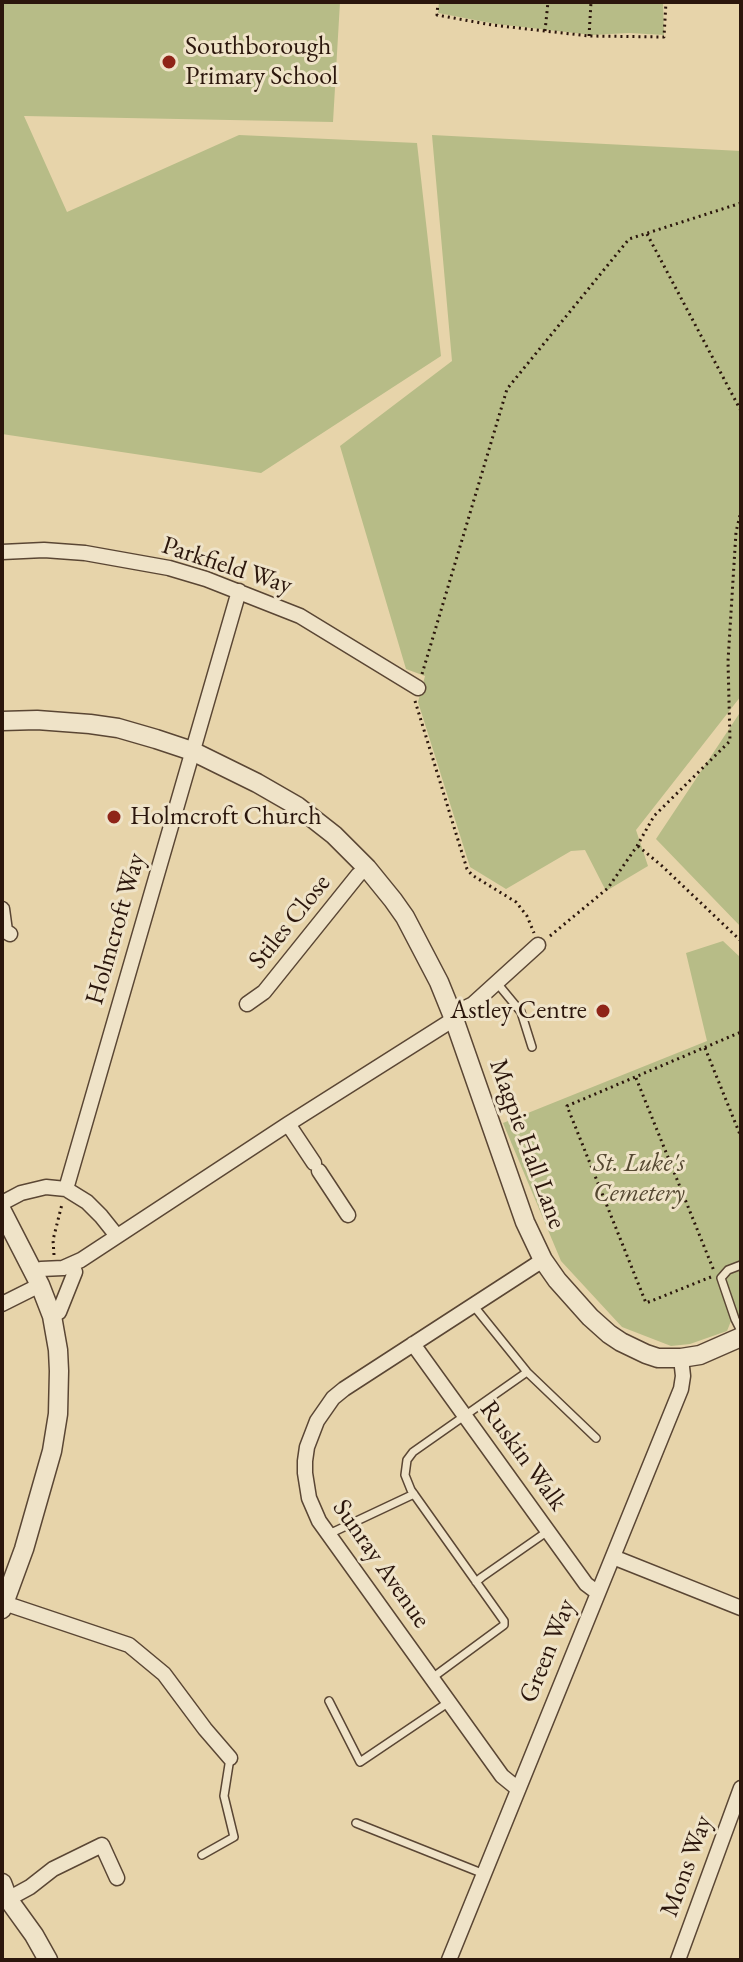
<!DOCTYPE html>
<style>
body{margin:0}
#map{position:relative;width:743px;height:1962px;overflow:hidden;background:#e7d4aa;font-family:"EB Garamond",serif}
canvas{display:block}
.frame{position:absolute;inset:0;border:4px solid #2b160c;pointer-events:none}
</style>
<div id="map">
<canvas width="743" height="1962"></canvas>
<div class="frame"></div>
</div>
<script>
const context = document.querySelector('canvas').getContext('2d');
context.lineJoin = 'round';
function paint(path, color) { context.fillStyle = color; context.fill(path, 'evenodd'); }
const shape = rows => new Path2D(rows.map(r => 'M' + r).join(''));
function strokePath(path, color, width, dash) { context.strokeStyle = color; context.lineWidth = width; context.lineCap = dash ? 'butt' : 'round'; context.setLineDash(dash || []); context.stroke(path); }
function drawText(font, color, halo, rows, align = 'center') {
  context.font = font + ' "EB Garamond",serif'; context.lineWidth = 6; context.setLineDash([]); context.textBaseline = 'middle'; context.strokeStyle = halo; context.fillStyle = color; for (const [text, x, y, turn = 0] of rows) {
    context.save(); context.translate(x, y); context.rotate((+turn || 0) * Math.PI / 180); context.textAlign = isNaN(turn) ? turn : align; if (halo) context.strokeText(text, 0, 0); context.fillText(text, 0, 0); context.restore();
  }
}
paint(shape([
 [2,2,340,2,333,122,24,116,67,212,239,135,417,143,441,356,261,473,2,434],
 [439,2,663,2,664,35,629,33,592,35,496,24,438,13],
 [432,135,741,151,741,696,636,830,648,866,606,891,585,850,571,851,506,889,470,867,418,702,425,676,406,669,340,446,452,361],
 [741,711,741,927,656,839],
 [723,941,741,958,741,1317,731,1321,727,1331,690,1344,671,1346,622,1327,561,1261,503,1123,707,1041,686,953]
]), '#b7bc87');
const service = shape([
 [497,983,521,1012,532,1047],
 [741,1265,728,1270,721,1278,735,1319,741,1331],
 [473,1305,527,1372,596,1438],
 [329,1534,414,1494],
 [476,1582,482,1577,548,1531],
 [432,1678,504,1625,504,1621,411,1490,405,1475,407,1460,413,1452,527,1372],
 [329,1701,360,1762,449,1702],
 [356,1823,484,1874],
 [202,1855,234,1837,224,1796,230,1758]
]);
const minor = shape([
 [2,552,44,550,85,553,169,568,206,579,300,616,418,688],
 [2,909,5,931,10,934],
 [247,1004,264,992,358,875,367,868],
 [451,1011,459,1011,473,1004,538,945],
 [288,1124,314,1163],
 [319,1171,348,1215],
 [66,1189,239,591],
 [2,1203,21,1193,46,1187,66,1189,87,1202,101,1216,117,1236],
 [34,1272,41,1269,63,1268,81,1260,288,1124,454,1019],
 [2,1304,40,1285],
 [52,1316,59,1312,75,1272,72,1265],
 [413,1344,586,1584,598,1593],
 [613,1557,741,1608],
 [4,1603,129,1645,164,1674,205,1729,230,1758],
 [518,1789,502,1776,319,1521,309,1498,305,1473,305,1461,307,1447,317,1421,333,1398,344,1389,543,1260],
 [8,1899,30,1887,53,1869,102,1845,117,1878],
 [449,1960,681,1389,683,1376,681,1358],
 [678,1960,741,1788]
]);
const tertiary = shape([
 [2,721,37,720,90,724,118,728,156,739,192,751,257,783,297,806,334,835,367,868,393,900,405,917,439,982,454,1019,525,1222,543,1260,557,1280,590,1317,609,1334,621,1342,646,1354,658,1358,681,1358,700,1355,741,1337],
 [2,1211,40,1285,52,1316,58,1350,59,1371,58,1414,52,1451,24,1549,2,1609],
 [2,1883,8,1899,34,1935,48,1960]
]);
strokePath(service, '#5a4634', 10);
strokePath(minor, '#5a4634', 17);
strokePath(tertiary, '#5a4634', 21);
strokePath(shape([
 [438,2,437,15,492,25,589,36,664,37,666,2],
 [545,31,548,2],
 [589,36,591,2],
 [647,234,741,411],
 [422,674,507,389,629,239,741,203],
 [415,701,467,869,472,875,516,902,527,916,534,933],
 [638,846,662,866,741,941],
 [550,936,608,888,637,846,654,816,730,741,728,661,736,532,741,511],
 [705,1048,741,1137],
 [636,1078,714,1271],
 [54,1255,53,1240,62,1204],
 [711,1277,646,1303,567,1106,741,1032]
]), '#2b160c', 3, [2, 4]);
strokePath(service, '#efe3c8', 7);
strokePath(minor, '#efe3c8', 14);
strokePath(tertiary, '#efe3c8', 18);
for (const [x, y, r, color] of [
 [169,62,8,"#8f2418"],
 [114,817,8,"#8f2418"],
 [603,1011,8,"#8f2418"]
]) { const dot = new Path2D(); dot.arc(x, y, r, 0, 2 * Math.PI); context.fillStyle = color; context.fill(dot); strokePath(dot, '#efe3c8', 3); }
drawText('26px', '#2b160c', '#efe3c8', [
 ["Southborough",185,47],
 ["Primary School",185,77],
 ["Holmcroft Church",130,817],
 ["Astley Centre",587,1011,"right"]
], 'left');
drawText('26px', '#2b160c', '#efe3c8', [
 ["Parkfield Way",227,566,18],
 ["Stiles Close",290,922,-51],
 ["Holmcroft Way",116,929,-74],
 ["Magpie Hall Lane",527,1144,70],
 ["Ruskin Walk",523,1456,54],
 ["Sunray Avenue",381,1564,55],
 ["Green Way",548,1651,-68],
 ["Mons Way",687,1866,-70]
]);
drawText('italic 26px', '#554831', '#efe3c8', [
 ["St. Luke's",639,1164],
 ["Cemetery",639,1194]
]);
</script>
